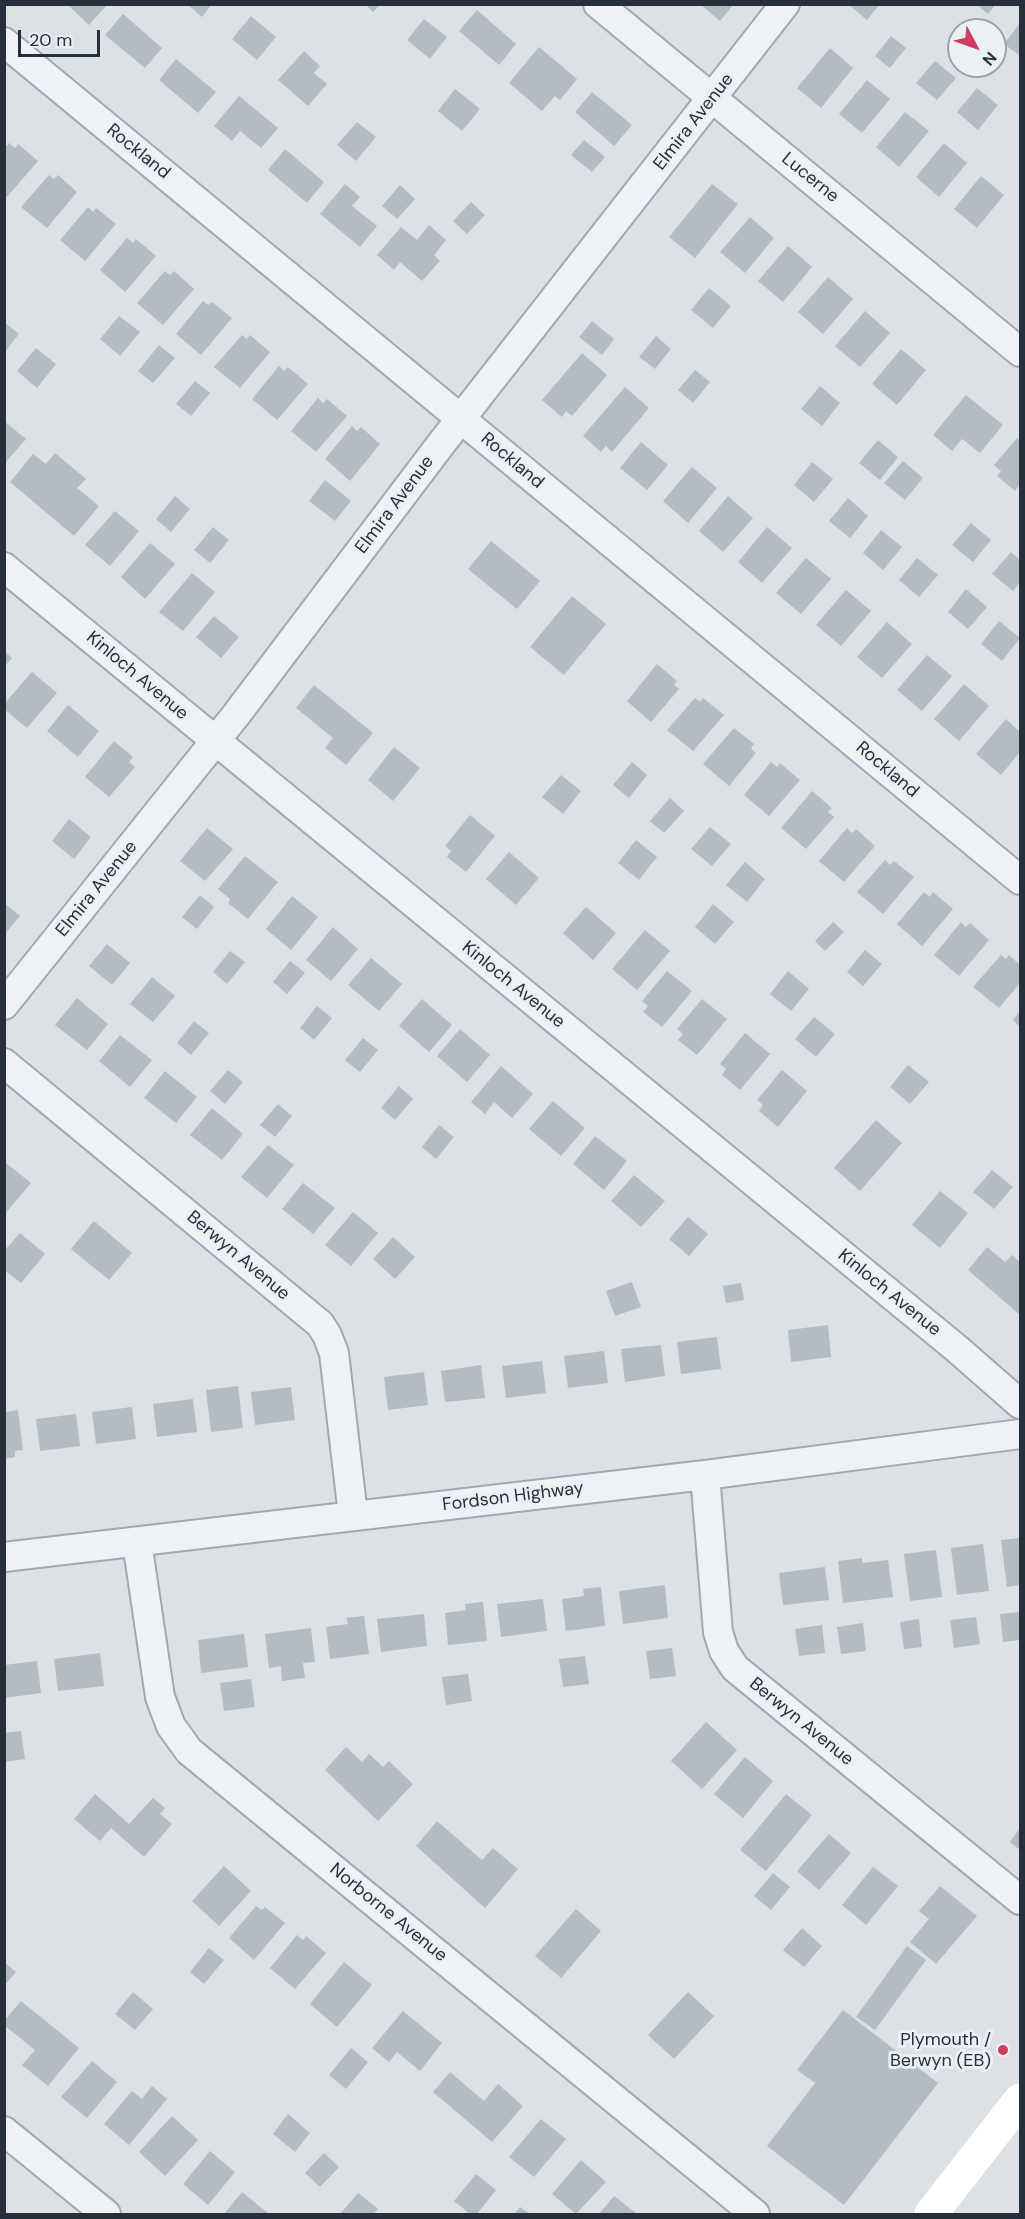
<!DOCTYPE html>
<style>
body{margin:0}
#map{position:relative;width:1025px;height:2219px;overflow:hidden;background:#dce1e6;font-family:"DM Sans",sans-serif}
canvas{display:block}
.frame{position:absolute;inset:0;border:6px solid #25303c;pointer-events:none}
.north{position:absolute;left:947px;top:18px;width:60px;height:60px;box-sizing:border-box;background:#ebf0f4;border:2px solid #9ca3aa;border-radius:50%;rotate:131deg;font-size:16px;font-weight:700;line-height:24px;text-align:center;color:#25303c}
.north::after{content:'';display:block;margin:auto;width:21px;height:27px;background:#cf3d62;clip-path:polygon(50% 0,100% 100%,50% 72%,0 100%)}
.scale{position:absolute;left:18px;top:30px;width:82px;height:27px;box-sizing:border-box;border:3px solid #25303c;border-top:0;padding-left:8px;font-size:18px;line-height:21px;white-space:nowrap;color:#25303c;-webkit-text-stroke:4px #ebf0f4;paint-order:stroke}
</style>
<div id="map">
<canvas width="1025" height="2219"></canvas>
<div class="frame"></div>
<div class="north">N</div>
<div class="scale">20 m</div>
</div>
<script>
const context = document.querySelector('canvas').getContext('2d');
context.lineJoin = 'round';
function paint(path, color) { context.fillStyle = color; context.fill(path, 'evenodd'); }
const shape = rows => new Path2D(rows.map(r => 'M' + r).join(''));
function strokePath(path, color, width, dash) { context.strokeStyle = color; context.lineWidth = width; context.lineCap = dash ? 'butt' : 'round'; context.setLineDash(dash || []); context.stroke(path); }
function drawText(font, color, halo, rows, align = 'center') {
  context.font = font + ' "DM Sans",sans-serif'; context.lineWidth = 6; context.setLineDash([]); context.textBaseline = 'middle'; context.strokeStyle = halo; context.fillStyle = color; for (const [text, x, y, turn = 0] of rows) {
    context.save(); context.translate(x, y); context.rotate((+turn || 0) * Math.PI / 180); context.textAlign = isNaN(turn) ? turn : align; if (halo) context.strokeText(text, 0, 0); context.fillText(text, 0, 0); context.restore();
  }
}
paint(shape([
 [67,4,108,4,89,25],
 [187,4,212,4,202,17],
 [365,4,381,4,373,12],
 [700,4,734,4,720,21],
 [848,4,880,4,867,20],
 [976,4,996,4,988,14],
 [477,10,516,44,499,65,459,31],
 [123,14,162,48,145,68,105,35],
 [251,16,276,37,257,60,232,39],
 [424,19,447,37,430,59,407,40],
 [1020,23,1020,53,1019,55,1004,44],
 [891,36,906,48,890,68,875,56],
 [539,47,577,79,560,100,555,96,542,111,509,83],
 [830,48,853,68,821,108,797,88],
 [304,51,320,66,314,73,327,84,308,106,278,80],
 [176,59,216,92,198,113,159,80],
 [935,61,956,78,937,100,916,83],
 [867,80,890,99,862,133,839,114],
 [977,88,998,105,978,130,957,112],
 [455,89,480,109,462,131,438,111],
 [592,92,632,125,614,146,575,112],
 [239,96,278,128,261,148,240,131,232,141,214,126],
 [905,112,929,131,899,167,876,147],
 [357,122,376,137,356,161,337,145],
 [584,140,605,157,592,172,571,155],
 [9,143,15,148,18,144,38,161,7,197,4,195,4,149],
 [944,143,967,163,939,197,916,177],
 [285,149,324,182,307,203,268,170],
 [49,175,54,179,58,175,77,192,47,228,21,207],
 [981,176,1004,195,977,228,954,209],
 [345,184,360,197,352,206,377,226,360,247,320,214],
 [712,184,738,204,695,258,669,237],
 [400,185,415,199,397,219,382,206],
 [471,202,485,215,467,234,453,221],
 [88,207,93,212,96,208,116,224,85,261,60,240],
 [750,217,774,238,745,273,720,252],
 [429,225,446,240,434,255,440,261,422,281,400,262,394,270,377,255,401,227,417,240],
 [127,238,133,243,136,239,156,256,125,292,100,270],
 [788,246,812,267,783,302,758,281],
 [165,271,170,275,174,271,194,289,163,325,137,303],
 [828,277,853,299,823,334,798,312],
 [709,288,731,306,713,328,691,310],
 [203,301,208,305,212,302,232,318,201,355,176,334],
 [865,311,890,333,860,367,835,346],
 [119,316,140,332,120,356,100,339],
 [592,321,614,339,602,355,579,337],
 [4,322,19,334,4,353],
 [242,335,247,339,250,335,270,352,240,388,214,367],
 [656,336,671,349,655,369,639,357],
 [159,345,175,358,153,383,138,371],
 [36,348,56,364,37,388,17,371],
 [901,349,926,370,897,405,872,384],
 [582,353,607,375,572,416,566,411,562,417,542,400],
 [279,366,284,371,288,367,308,384,277,420,252,399],
 [695,370,710,382,693,403,678,390],
 [195,381,210,393,191,416,176,404],
 [820,386,840,403,822,426,801,409],
 [625,387,649,408,612,452,606,446,601,452,583,436],
 [966,395,1003,425,980,453,962,439,952,451,933,435],
 [318,398,323,403,327,399,347,416,316,452,291,431],
 [4,421,26,439,4,464],
 [352,426,357,431,361,427,380,444,350,481,325,459],
 [1017,438,1020,442,1020,484,1015,491,997,476,1001,471,994,465],
 [878,440,898,457,880,480,859,463],
 [641,442,668,465,647,490,620,468],
 [55,453,86,479,77,488,99,506,74,536,10,482,33,454,46,464],
 [903,461,923,478,905,500,884,483],
 [812,462,833,479,814,502,794,485],
 [692,467,717,488,688,523,663,501],
 [325,480,351,501,335,521,309,501],
 [175,496,190,509,171,532,156,519],
 [728,496,753,518,723,552,699,531],
 [848,498,868,516,850,538,829,521],
 [115,511,139,531,110,566,85,545],
 [971,523,991,540,973,562,952,545],
 [213,527,229,540,210,563,194,550],
 [767,527,792,548,762,583,738,562],
 [881,530,902,547,883,570,863,553],
 [491,541,540,581,517,609,468,569],
 [150,543,175,564,145,599,121,577],
 [1011,552,1020,560,1020,582,1013,591,992,574],
 [806,558,831,579,801,614,776,593],
 [917,558,938,575,919,597,899,580],
 [192,573,215,592,183,631,159,612],
 [966,589,987,607,968,629,948,612],
 [846,590,871,611,841,646,816,625],
 [572,596,606,624,564,675,530,647],
 [214,616,239,637,221,658,196,637],
 [999,621,1020,638,1002,661,981,644],
 [887,622,912,644,882,678,857,657],
 [4,651,12,658,4,667],
 [927,655,952,676,922,711,897,690],
 [657,664,677,681,674,685,679,689,651,722,627,701],
 [32,672,57,693,27,728,4,709,4,704],
 [964,684,989,706,959,741,934,719],
 [314,685,373,733,346,765,325,748,333,738,296,708],
 [695,698,700,702,703,698,724,715,693,751,667,730],
 [68,705,99,731,78,757,47,731],
 [1006,719,1020,732,1020,752,1001,775,976,754],
 [734,728,754,744,751,749,756,753,729,786,703,764],
 [114,741,133,757,129,762,135,767,109,797,85,777],
 [394,747,420,768,393,801,368,780],
 [632,762,647,775,629,798,613,785],
 [771,762,777,767,780,763,800,780,769,816,744,795],
 [561,775,581,791,563,814,542,797],
 [812,791,832,808,828,812,834,817,806,849,781,828],
 [670,798,684,811,664,833,650,821],
 [470,815,495,836,466,872,447,857,451,851,445,846],
 [69,819,91,837,74,859,52,841],
 [710,827,731,844,712,866,691,849],
 [207,828,233,849,205,881,180,861],
 [847,828,852,833,856,829,875,846,844,882,819,861],
 [636,840,657,857,639,880,618,863],
 [509,852,539,878,516,905,486,879],
 [245,856,278,882,248,919,228,903,230,899,218,889],
 [885,860,890,865,894,861,914,877,883,914,857,892],
 [745,862,765,879,747,902,726,885],
 [924,892,930,897,933,892,953,909,922,946,897,924],
 [200,895,214,907,197,929,182,917],
 [292,896,318,917,291,950,266,929],
 [4,903,20,916,4,935],
 [713,904,734,922,715,944,695,927],
 [586,907,616,933,593,960,563,933],
 [833,922,844,932,825,951,815,941],
 [961,922,966,927,970,923,989,940,959,976,934,955],
 [333,927,358,949,331,981,306,960],
 [645,930,670,951,637,990,612,969],
 [107,944,130,963,112,985,89,966],
 [865,950,882,964,863,986,847,972],
 [230,951,245,962,227,984,213,972],
 [1001,955,1006,959,1009,955,1020,965,1020,983,999,1008,973,987],
 [371,958,402,984,379,1011,348,985],
 [290,961,305,973,287,994,273,982],
 [667,971,692,991,662,1027,643,1012,648,1006,642,1001],
 [788,971,809,989,791,1011,770,994],
 [152,977,175,996,153,1022,130,1004],
 [77,998,108,1024,87,1050,55,1025],
 [422,999,452,1025,429,1052,399,1026],
 [702,999,727,1019,697,1055,678,1040,683,1034,677,1029],
 [317,1006,332,1018,314,1040,300,1028],
 [1020,1011,1020,1027,1013,1020],
 [814,1017,835,1034,816,1057,795,1039],
 [194,1021,209,1033,191,1055,177,1043],
 [460,1029,490,1055,467,1082,437,1056],
 [745,1033,770,1054,740,1090,722,1075,726,1069,720,1064],
 [120,1035,152,1060,130,1087,99,1061],
 [363,1038,378,1050,360,1072,345,1060],
 [908,1065,929,1082,910,1104,890,1087],
 [501,1066,533,1094,512,1118,494,1102,485,1114,471,1102],
 [228,1070,243,1082,225,1104,210,1091],
 [782,1070,807,1091,778,1127,759,1111,763,1105,757,1100],
 [165,1071,197,1097,176,1123,144,1098],
 [399,1086,413,1099,395,1120,381,1108],
 [553,1101,585,1128,561,1156,529,1129],
 [278,1104,292,1116,275,1137,260,1125],
 [212,1108,243,1134,222,1160,190,1135],
 [876,1120,902,1143,860,1191,834,1168],
 [439,1125,454,1137,436,1159,422,1147],
 [595,1136,627,1161,604,1190,573,1164],
 [268,1145,294,1165,267,1198,241,1177],
 [6,1163,31,1183,4,1215,4,1165],
 [992,1170,1013,1187,994,1209,973,1192],
 [634,1175,665,1201,641,1227,611,1201],
 [303,1183,335,1208,313,1234,282,1209],
 [940,1191,968,1213,940,1248,912,1225],
 [353,1212,378,1233,351,1266,325,1245],
 [688,1217,708,1234,689,1256,669,1239],
 [94,1221,132,1253,109,1280,71,1249],
 [20,1233,45,1254,21,1283,4,1270,4,1251],
 [393,1237,415,1257,395,1279,373,1259],
 [987,1247,1005,1262,1012,1255,1020,1262,1020,1315,968,1270],
 [632,1282,641,1307,615,1316,606,1291],
 [741,1283,744,1300,726,1303,723,1286],
 [828,1325,831,1357,791,1362,788,1330],
 [717,1337,721,1369,681,1374,677,1342],
 [661,1345,665,1376,625,1382,621,1349],
 [604,1351,608,1383,568,1388,564,1356],
 [542,1361,546,1393,506,1398,502,1366],
 [481,1365,485,1398,445,1402,441,1371],
 [424,1372,428,1405,388,1410,384,1377],
 [238,1386,243,1428,211,1432,206,1390],
 [291,1387,295,1420,255,1425,251,1392],
 [193,1399,197,1432,157,1437,153,1404],
 [132,1407,136,1439,96,1444,92,1412],
 [18,1410,23,1450,15,1451,15,1457,4,1459,4,1412],
 [76,1414,80,1446,40,1451,36,1419],
 [1020,1538,1020,1585,1007,1587,1001,1540],
 [983,1544,989,1591,957,1595,951,1548],
 [936,1550,942,1597,910,1601,904,1554],
 [862,1558,862,1563,888,1560,893,1597,843,1603,838,1561],
 [825,1567,829,1600,783,1605,779,1573],
 [665,1585,668,1618,623,1624,619,1591],
 [601,1587,605,1626,566,1631,562,1599,584,1596,583,1589],
 [543,1599,547,1631,501,1637,497,1604],
 [483,1602,487,1641,448,1645,445,1613,466,1610,465,1604],
 [1020,1612,1020,1640,1003,1642,1000,1614],
 [424,1614,427,1646,381,1652,377,1619],
 [364,1616,369,1654,330,1659,326,1627,348,1624,346,1618],
 [976,1617,980,1644,954,1648,950,1620],
 [919,1619,922,1647,904,1649,900,1622],
 [863,1623,866,1651,841,1654,837,1627],
 [822,1625,825,1653,799,1656,795,1629],
 [311,1628,315,1662,303,1663,305,1678,282,1681,281,1666,269,1668,265,1634],
 [244,1634,248,1667,201,1673,198,1640],
 [672,1648,676,1676,650,1679,646,1651],
 [100,1653,104,1686,58,1691,54,1659],
 [585,1656,589,1684,563,1687,559,1659],
 [37,1661,41,1693,4,1698,4,1665],
 [468,1674,472,1701,446,1705,442,1677],
 [251,1679,255,1707,224,1711,220,1683],
 [706,1722,737,1750,702,1789,671,1761],
 [21,1731,25,1759,4,1762,4,1733],
 [346,1747,362,1762,369,1754,383,1767,389,1761,413,1784,378,1821,325,1770],
 [745,1757,773,1781,743,1818,714,1794],
 [95,1794,129,1824,153,1798,165,1808,160,1814,172,1824,144,1857,111,1828,100,1841,74,1819],
 [786,1794,812,1815,766,1871,740,1850],
 [437,1821,482,1860,493,1848,518,1869,485,1908,416,1846],
 [1020,1828,1020,1850,1010,1842],
 [829,1834,851,1853,819,1890,797,1871],
 [224,1866,251,1891,219,1926,192,1901],
 [873,1867,898,1886,866,1925,842,1905],
 [773,1873,790,1887,771,1910,754,1896],
 [940,1886,977,1916,936,1964,910,1942,929,1919,919,1911],
 [256,1906,262,1910,265,1907,285,1923,254,1960,229,1938],
 [576,1909,601,1931,561,1978,535,1956],
 [802,1928,822,1946,804,1967,783,1950],
 [297,1935,303,1940,306,1936,326,1953,295,1989,270,1968],
 [907,1946,926,1960,875,2030,856,2017],
 [209,1948,224,1960,204,1984,190,1972],
 [4,1962,16,1972,4,1986],
 [344,1962,372,1985,337,2027,310,2004],
 [133,1992,153,2009,135,2030,115,2014],
 [688,1992,714,2016,674,2059,648,2035],
 [21,2001,79,2048,48,2086,22,2065,35,2050,4,2025,4,2021],
 [843,2010,938,2083,844,2205,767,2146,815,2083,797,2070],
 [403,2011,442,2043,420,2071,397,2052,389,2062,372,2048],
 [351,2048,368,2062,346,2089,329,2075],
 [92,2061,117,2082,87,2118,61,2097],
 [450,2072,484,2101,498,2084,523,2106,492,2142,433,2092],
 [152,2086,167,2099,129,2145,104,2124,132,2091,142,2099],
 [288,2114,310,2133,295,2152,273,2134],
 [172,2116,198,2140,165,2176,139,2152],
 [541,2119,566,2139,534,2177,509,2157],
 [210,2151,235,2172,208,2205,183,2184],
 [324,2153,339,2167,320,2187,305,2173],
 [581,2160,606,2182,576,2214,552,2194],
 [476,2174,496,2190,477,2214,470,2214,454,2201],
 [242,2192,269,2214,224,2214],
 [358,2193,378,2209,373,2214,340,2214],
 [614,2196,637,2214,599,2214],
 [520,2207,530,2214,514,2214]
]), '#b3bbc3');
const minor = shape([
 [598,4,1020,352],
 [4,42,1020,880],
 [4,567,956,1348,1020,1404],
 [4,1005,236,715,441,444,785,4],
 [4,1063,320,1324,327,1335,334,1353,353,1515],
 [705,1475,718,1632,724,1651,735,1668,1020,1900],
 [137,1542,160,1697,171,1726,189,1751,755,2214],
 [4,1557,705,1475,1020,1434],
 [4,2131,106,2214]
]);
strokePath(minor, '#a1a8b0', 32);
strokePath(minor, '#eef1f5', 28);
strokePath(shape([
 [931,2214,1020,2100]
]), '#fff', 33);
for (const [x, y, r, color] of [
 [1003,2050,6,"#cf3d62"]
]) { const dot = new Path2D(); dot.arc(x, y, r, 0, 2 * Math.PI); context.fillStyle = color; context.fill(dot); strokePath(dot, '#ebf0f4', 2); }
drawText('18px', '#25303c', '#ebf0f4', [
 ["Elmira Avenue",694,122,-52],
 ["Rockland",138,152,39],
 ["Lucerne",810,178,39],
 ["Rockland",512,461,40],
 ["Elmira Avenue",395,505,-53],
 ["Kinloch Avenue",137,676,40],
 ["Rockland",887,770,40],
 ["Elmira Avenue",97,889,-51],
 ["Kinloch Avenue",513,985,39],
 ["Berwyn Avenue",238,1256,40],
 ["Kinloch Avenue",889,1293,39],
 ["Fordson Highway",513,1497,-7],
 ["Berwyn Avenue",801,1722,39],
 ["Norborne Avenue",388,1913,39]
]);
drawText('18px', '#25303c', '#ebf0f4', [
 ["Plymouth /",991,2040],
 ["Berwyn (EB)",991,2061]
], 'right');
</script>
